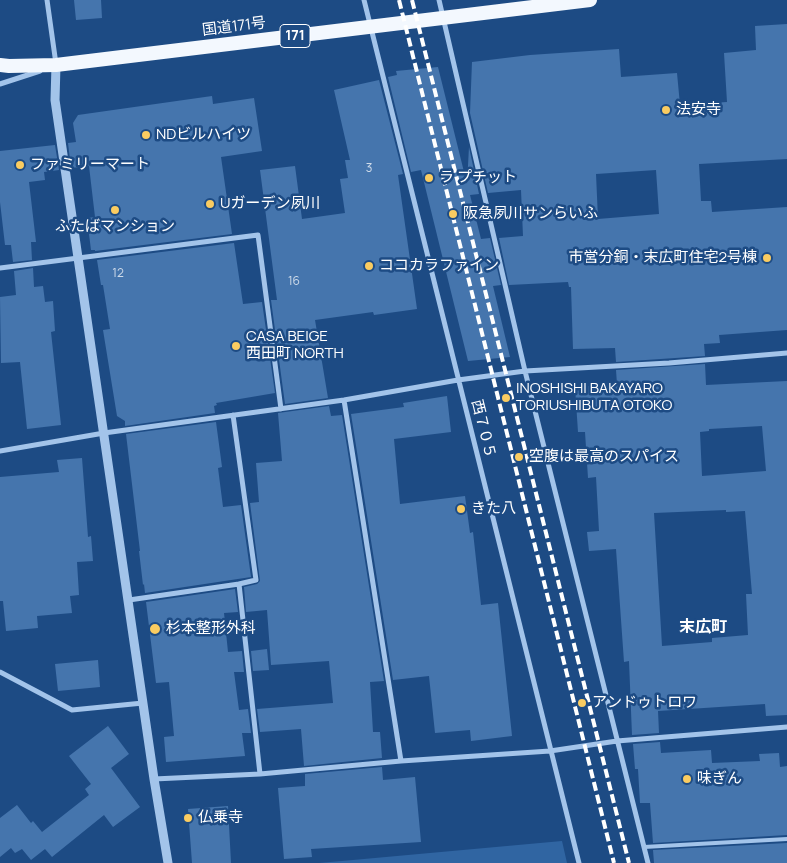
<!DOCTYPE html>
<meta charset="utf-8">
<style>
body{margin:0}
canvas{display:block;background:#1d4b84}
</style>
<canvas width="787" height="863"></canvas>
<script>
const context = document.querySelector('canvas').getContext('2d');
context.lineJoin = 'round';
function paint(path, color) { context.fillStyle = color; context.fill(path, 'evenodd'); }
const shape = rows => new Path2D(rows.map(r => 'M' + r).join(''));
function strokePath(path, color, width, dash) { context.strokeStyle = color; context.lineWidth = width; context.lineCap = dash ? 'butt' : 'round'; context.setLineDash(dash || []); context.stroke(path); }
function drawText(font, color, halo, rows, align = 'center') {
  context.font = font + ' Manrope,"Noto Sans JP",sans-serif'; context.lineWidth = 5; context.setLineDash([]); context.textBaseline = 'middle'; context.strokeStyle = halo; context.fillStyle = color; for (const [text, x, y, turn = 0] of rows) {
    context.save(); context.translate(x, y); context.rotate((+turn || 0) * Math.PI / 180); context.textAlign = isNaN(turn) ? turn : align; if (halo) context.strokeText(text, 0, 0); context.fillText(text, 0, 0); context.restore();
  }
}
paint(shape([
 [562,841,567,863,319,863,342,861]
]), '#3065a2');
paint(shape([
 [74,0,101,0,102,18,76,20],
 [787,24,787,159,699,164,701,201,711,201,712,212,787,207,787,330,719,335,720,343,704,344,705,356,616,362,615,348,573,349,571,287,569,287,568,282,509,285,499,238,523,236,521,190,488,193,470,113,472,62,530,55,619,49,621,77,677,73,680,105,727,102,724,53,756,50,755,26],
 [656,170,659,214,598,219,596,174],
 [438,67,467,184,469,147,479,194,470,195,481,239,490,238,501,285,493,286,510,357,468,361,421,170,411,172,388,77,397,75,396,71],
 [379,80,403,174,398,175,417,309,374,315,373,312,315,320,328,398,285,404,271,300,277,300,260,170,295,166,302,219,345,213,340,179,348,178,345,160,350,160,334,90],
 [212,96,213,104,254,98,262,151,221,157,232,234,95,251,95,250,91,250,87,218,95,217,89,166,71,168,68,143,76,142,73,123,78,115],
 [55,145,59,170,44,172,45,180,29,182,36,242,31,242,32,260,13,262,11,245,5,245,0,202,0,151],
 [234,243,243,304,262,302,275,393,216,403,217,405,214,406,215,413,125,426,125,421,117,416,103,330,110,329,103,285,101,285,97,260],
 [33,268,34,287,43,286,45,302,53,301,55,331,51,332,61,425,27,429,20,362,1,363,0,297,16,295,14,271],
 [705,364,706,385,787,381,787,715,766,716,765,704,658,711,659,733,632,735,629,661,624,662,616,549,589,551,587,532,599,531,596,477,588,478,585,432,578,432,575,387,617,384,616,370],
 [762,426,766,471,702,476,700,432,709,431,709,429],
 [726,510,726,512,745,511,752,594,746,594,748,635,712,638,712,642,662,646,654,513],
 [447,396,451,432,394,439,400,504,465,496,470,533,473,532,481,605,498,603,512,736,471,741,470,730,435,733,429,676,393,680,351,414,404,407,403,403],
 [329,406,331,416,342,415,384,681,370,682,373,732,380,732,382,758,304,766,301,729,260,732,257,709,333,703,329,661,271,665,267,610,246,612,244,587,257,584,260,581,250,503,259,502,256,463,282,461,278,413],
 [216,422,222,467,218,468,223,507,241,505,251,577,145,593,144,584,143,585,139,551,140,551,126,434],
 [82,458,88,537,91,536,93,561,77,562,79,595,70,596,72,613,37,616,38,628,6,631,3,601,0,601,0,477,59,472,57,460],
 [235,589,238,612,224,613,228,652,242,651,244,672,234,672,239,710,248,709,251,733,242,733,245,756,166,762,164,737,174,736,169,682,156,683,146,602],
 [267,649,269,670,253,671,251,651],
 [98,660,100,687,58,691,55,664],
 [108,726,129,754,111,768,140,807,113,827,104,815,52,857,45,849,31,860,22,849,15,853,11,848,0,857,0,818,17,805,31,823,33,821,42,832,89,795,85,789,91,784,69,756],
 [660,742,661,753,711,750,712,763,760,761,759,754,779,753,780,767,787,766,787,835,653,843,650,803,640,803,638,769,635,769,633,744],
 [382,767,383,780,415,777,421,842,311,849,312,857,284,859,278,788,305,786,305,774],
 [228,806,231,863,192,863,188,809],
 [787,843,787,863,654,863,653,850]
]), '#4575ad');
strokePath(shape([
 [644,847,787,839]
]), '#a3c4ea', 4);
strokePath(shape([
 [47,0,56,64],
 [364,0,579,863],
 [439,0,525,371,648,863],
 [0,84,40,71],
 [0,268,258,235,281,409],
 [344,400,401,761],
 [233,415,256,580,239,584],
 [0,451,104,433,344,400,458,380,525,371,669,363,787,353],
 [129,600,239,584,260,774],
 [0,672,72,710,143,703],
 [154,779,260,774,401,761,550,751,617,741,787,727]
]), '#a3c4ea', 5);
strokePath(shape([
 [56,65,55,100,154,779,168,863]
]), '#a3c4ea', 9);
strokePath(shape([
 [0,65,9,66,56,65,590,0]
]), '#f3f8fe', 14);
strokePath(shape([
 [399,0,614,863],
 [412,0,629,863]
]), '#fff', 4, [9, 4]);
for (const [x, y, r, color] of [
 [666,110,5,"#facc61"],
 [146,135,5,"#facc61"],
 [20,165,5,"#facc61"],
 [429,178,5,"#facc61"],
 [210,204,5,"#facc61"],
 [115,210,5,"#facc61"],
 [453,214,5,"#facc61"],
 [767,258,5,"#facc61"],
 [369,266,5,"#facc61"],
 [236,346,5,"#facc61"],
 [506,398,5,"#facc61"],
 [519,457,5,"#facc61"],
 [461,509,5,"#facc61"],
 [155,629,6,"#facc61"],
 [582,703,5,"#facc61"],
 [687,779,5,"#facc61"],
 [188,818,5,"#facc61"]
]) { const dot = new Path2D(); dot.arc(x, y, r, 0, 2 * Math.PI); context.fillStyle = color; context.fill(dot); strokePath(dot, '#1d4b84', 2); }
drawText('12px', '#d0dcea', null, [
 ["3",369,169],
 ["12",118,274],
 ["16",294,282]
]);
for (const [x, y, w] of [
 [295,36,30]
]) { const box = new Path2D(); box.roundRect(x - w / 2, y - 11.5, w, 23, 4); context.fillStyle = '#1d4b84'; context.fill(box); strokePath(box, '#fff', 1); }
drawText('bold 14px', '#fff', null, [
 ["171",295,36]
]);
drawText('15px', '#fff', '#1d4b84', [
 ["国道171号",234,27,-7],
 ["西７０５",483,429,76]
]);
drawText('15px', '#fff', '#1d4b84', [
 ["法安寺",676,110],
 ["NDビルハイツ",156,135],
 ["ファミリーマート",30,165],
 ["ラ プチット",439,178],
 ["Uガーデン夙川",220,204],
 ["阪急夙川サンらいふ",463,214],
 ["ふたばマンション",115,227,"center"],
 ["市営分銅・末広町住宅2号棟",757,258,"right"],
 ["ココカラファイン",379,266],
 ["CASA BEIGE",246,337],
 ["西田町 NORTH",246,354],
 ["INOSHISHI BAKAYARO",516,389],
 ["TORIUSHIBUTA OTOKO",516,406],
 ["空腹は最高のスパイス",529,457],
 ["きた八",471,509],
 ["杉本整形外科",166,629],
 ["アンドゥトロワ",592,703],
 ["味ぎん",697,779],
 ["仏乗寺",198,818]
], 'left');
drawText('bold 16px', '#fff', '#1d4b84', [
 ["末広町",703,628]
]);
</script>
